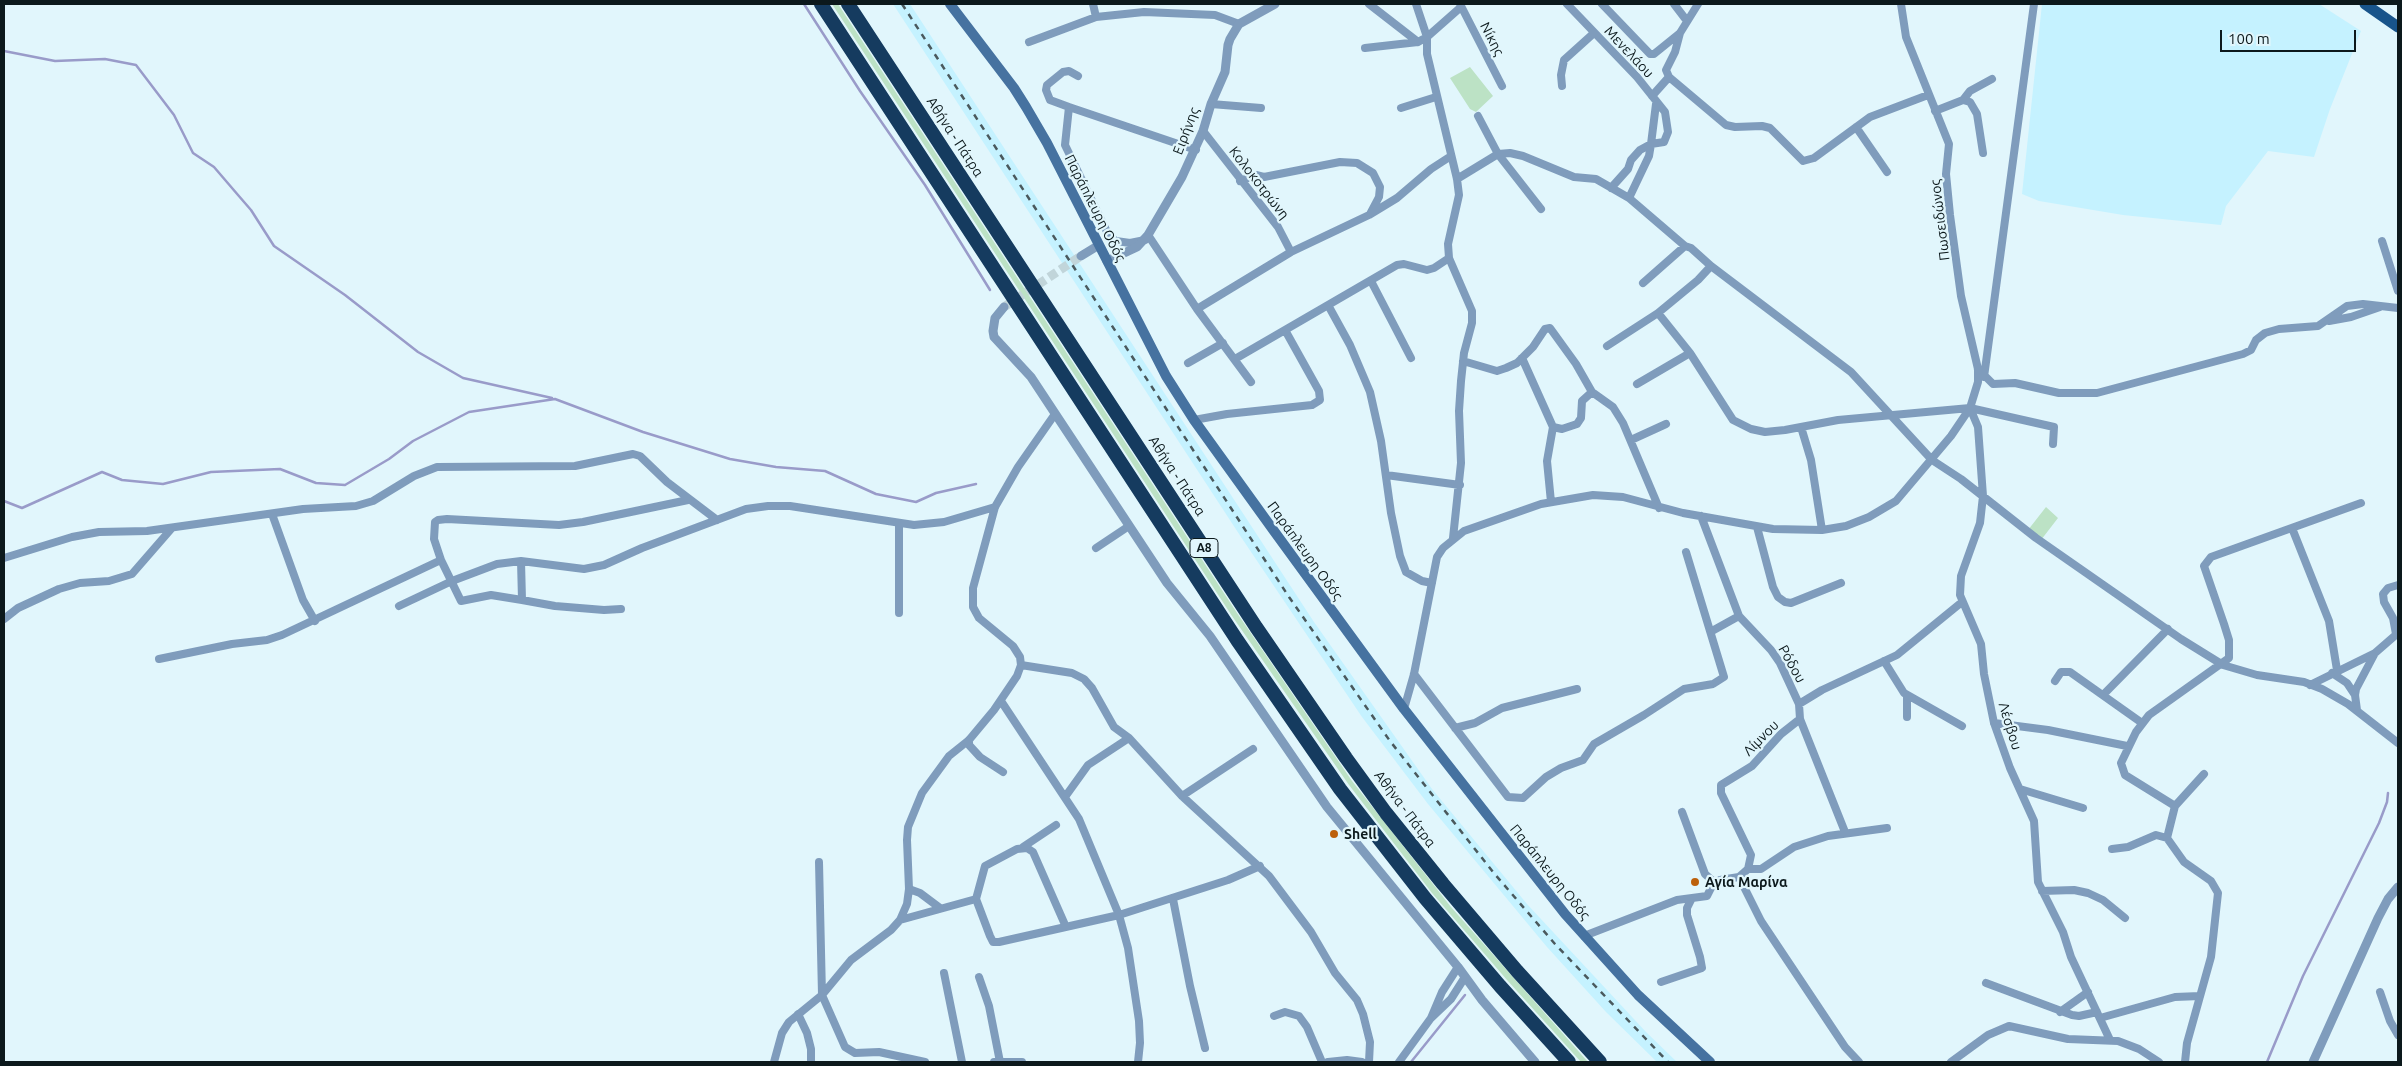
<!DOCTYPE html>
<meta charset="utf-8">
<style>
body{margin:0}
#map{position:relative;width:2402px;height:1066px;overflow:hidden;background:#e1f6fc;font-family:Ubuntu,sans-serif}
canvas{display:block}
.frame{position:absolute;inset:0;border:5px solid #0c191c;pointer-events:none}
.scale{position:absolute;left:2220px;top:30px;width:136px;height:22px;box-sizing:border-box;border:2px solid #0c191c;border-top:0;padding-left:6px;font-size:15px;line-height:18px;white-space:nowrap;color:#0c191c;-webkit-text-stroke:4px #e1f6fc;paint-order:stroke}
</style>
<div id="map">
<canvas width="2402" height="1066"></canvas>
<div class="frame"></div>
<div class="scale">100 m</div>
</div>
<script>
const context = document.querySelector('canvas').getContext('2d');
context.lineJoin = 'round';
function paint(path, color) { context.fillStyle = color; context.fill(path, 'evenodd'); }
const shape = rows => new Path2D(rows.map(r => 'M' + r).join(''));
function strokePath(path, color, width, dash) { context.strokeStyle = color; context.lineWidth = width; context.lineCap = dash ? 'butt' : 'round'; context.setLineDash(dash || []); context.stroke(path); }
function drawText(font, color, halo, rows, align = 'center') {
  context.font = font + ' Ubuntu,sans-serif'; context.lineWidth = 4.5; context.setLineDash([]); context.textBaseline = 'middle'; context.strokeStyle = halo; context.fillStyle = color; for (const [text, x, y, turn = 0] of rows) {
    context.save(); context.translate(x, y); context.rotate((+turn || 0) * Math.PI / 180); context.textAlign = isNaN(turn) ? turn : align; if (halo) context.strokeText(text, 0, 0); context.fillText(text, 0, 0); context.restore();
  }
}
paint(shape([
 [893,4,910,4,1314,622,1432,789,1527,904,1646,1032,1677,1062,1657,1062,1606,1012,1547,947,1428,804,1362,717,1241,537],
 [2042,4,2319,4,2361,31,2330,109,2314,157,2268,151,2226,206,2221,225,2123,215,2039,201,2022,194]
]), '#c5f2ff');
paint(shape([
 [832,4,838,4,1237,613,1352,781,1451,907,1588,1062,1581,1062,1507,980,1432,893,1349,785,1232,616],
 [1470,67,1493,96,1476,112,1470,109,1450,78],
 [2046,507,2058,518,2041,540,2028,530]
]), '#bce2c5');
strokePath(shape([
 [804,4,860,91,925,185,990,290],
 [4,51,55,61,105,59,136,65,174,115,193,153,214,167,238,195,251,210,274,246,345,295,418,352,463,378,552,398],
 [4,501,22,508,102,472,122,480,163,484,211,472,280,469,316,483,345,485,389,459,413,441,469,412,555,399,643,432,730,459,776,467,825,471,876,494,916,502,936,493,976,484],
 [1411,1062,1465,995],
 [2267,1062,2303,976,2379,823,2387,802,2388,793]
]), '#999bc9', 2.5);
strokePath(shape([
 [1004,307,1081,256]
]), '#c1d5da', 9, [9, 4.5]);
strokePath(shape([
 [1093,4,1096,17],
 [1369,4,1418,42],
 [1416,4,1427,37,1427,54,1457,179,1459,195,1448,244,1449,258,1472,311,1472,323,1464,353,1461,381,1459,411,1461,463,1453,538],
 [1460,4,1502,86],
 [1567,4,1637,77,1665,112,1668,132,1664,142,1651,144,1649,156,1629,198],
 [1602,4,1650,54,1654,54,1680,33,1698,4],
 [1674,4,1687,21],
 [1680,33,1675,52,1666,70,1669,77,1726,125,1735,127,1762,126,1770,128,1803,161,1814,158,1870,117,1928,95],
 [1029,42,1096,17,1144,12,1215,15,1239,24],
 [1365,48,1418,42,1427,37,1461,7],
 [1078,76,1069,71,1063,72,1047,85,1046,90,1050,100,1069,107,1065,145,1109,236,1116,241,1130,243,1145,240],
 [1562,86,1561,75,1564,60,1594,33],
 [1652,96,1669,77],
 [1963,100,1970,91,1992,79],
 [1211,104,1261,108],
 [1069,107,1196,150],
 [1401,108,1436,97],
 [1935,111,1963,100,1970,102,1977,114,1983,153],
 [1478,116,1498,154,1541,209],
 [1856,127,1887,172],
 [1203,131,1278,227,1291,252],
 [1457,179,1498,154,1510,153,1523,156,1574,177,1596,179,1629,198,1685,246],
 [1240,181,1256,175,1264,177,1340,162,1357,163,1373,173,1380,187,1379,197,1370,214],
 [1611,188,1628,169,1631,160,1640,150,1651,144,1656,104],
 [1148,235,1197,309,1251,382],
 [2382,241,2398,291],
 [1711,266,1851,372,1932,460,1961,479,2036,538,2181,639,2223,665,2257,675,2304,682,2322,689,2348,704,2398,743],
 [1371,281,1411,358],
 [1328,305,1350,345,1370,392,1381,441,1391,513,1400,556,1406,572,1422,581,1432,583],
 [1197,309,1291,252,1369,215,1397,198,1431,169,1451,156],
 [1658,313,1690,353,1733,420,1751,429,1765,432,1785,430,1838,420,1970,408,2054,427,2053,444],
 [2329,321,2351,317,2380,307],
 [1607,346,1658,313,1698,280,1711,266,1691,248,1685,246,1643,283],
 [1522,358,1553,427,1547,461,1551,502],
 [1235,359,1397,265,1404,264,1427,270,1434,268,1449,258],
 [1463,361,1497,371,1506,368,1517,363,1533,347,1545,329,1550,328,1576,364,1592,392,1613,407,1623,423,1659,508],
 [1188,363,1223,343],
 [1978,369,1993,384,2015,383,2059,393,2097,393,2243,354,2251,350,2256,340,2265,333,2279,329,2318,326,2347,306,2363,304,2398,308],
 [1984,377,2034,4],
 [1637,384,1690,353],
 [1970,408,1978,427,1983,496,1980,523,1961,576,1960,595,1981,644,1984,674,1994,723,2010,768,2034,821,2038,882,2063,932,2071,957,2110,1040],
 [1194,420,1227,414,1312,405,1320,400,1319,391,1285,330],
 [1553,427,1562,429,1577,424,1581,418,1582,401,1592,392],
 [1801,427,1811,460,1822,530],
 [1631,440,1666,424],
 [1386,475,1460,485],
 [272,514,303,600,315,621],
 [1701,516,1739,616,1771,650,1780,663,1799,704,1800,719,1845,832],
 [899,523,899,613],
 [1757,527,1773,587,1778,597,1785,602,1791,603,1841,583],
 [2292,528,2329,621,2337,670],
 [1096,548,1129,526],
 [4,558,72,537,99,532,147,531,303,509,356,506,373,501,414,476,437,467,575,466,633,454,640,456,667,482,717,520],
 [521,561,522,600,555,606,604,610,621,609],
 [522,600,491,595,461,601,441,560,434,539,435,522,438,520,447,519,559,525,583,522,688,500],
 [399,606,452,581,497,564,521,561,584,569,604,565,642,548,746,509,768,506,790,506,914,525,944,522,995,507],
 [4,619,18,608,59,589,80,583,109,581,132,574,172,528],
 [1712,631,1739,616],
 [2396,634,2393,618,2384,602,2383,594,2388,588,2398,585],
 [159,659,232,644,267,640,282,635,441,560],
 [1884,661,1904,693,1962,726],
 [1021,665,1072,673,1084,679,1092,688,1114,727,1129,738,1182,796,1269,876,1311,932,1335,973,1357,1000,1363,1014,1370,1042,1369,1062],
 [2332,673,2347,683,2355,695],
 [1414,674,1508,797,1523,798,1546,777,1561,768,1583,760,1594,744,1644,715,1684,689,1713,684,1724,677,1686,552],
 [2055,681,2061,672,2070,672,2142,723],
 [2310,685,2375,653],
 [1907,695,1907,717],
 [2103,695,2168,629],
 [1001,701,1079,819,1119,915,1128,948,1139,1021,1140,1043,1138,1062],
 [1799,704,1822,690,1897,655,1962,602],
 [1404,709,1414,674,1437,557,1443,548,1464,531,1541,504,1593,495,1623,497,1683,513,1773,529,1822,530,1846,526,1869,517,1896,501,1951,436,1970,408,1978,382,1978,369,1961,296,1950,215,1946,174,1949,144,1906,37,1901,4],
 [2357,710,2355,695,2356,689,2375,653,2398,633],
 [1994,723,2048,730,2127,746],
 [1455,728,1475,723,1502,708,1577,689],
 [969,740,969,745,980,757,1003,772],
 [2204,774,2175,806,2125,775,2121,763,2136,732,2149,715,2229,658,2229,640,2224,624,2204,566,2211,557,2361,503],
 [2020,789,2083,808],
 [1182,796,1253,749],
 [1065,797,1088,765,1129,738],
 [2175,806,2167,838,2184,862,2211,881,2218,893,2211,957,2187,1043,2185,1062],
 [1682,812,1705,874,1715,883],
 [1023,847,1056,825],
 [2112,849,2128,847,2156,835,2167,838],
 [819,862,822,995,845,1047,855,1053,879,1052,925,1062],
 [1748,869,1761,869,1794,847,1828,836,1887,828],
 [1739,877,1761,921,1845,1047,1859,1062],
 [1739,877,1748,869,1751,855,1721,793,1721,785,1752,766,1781,734,1800,719],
 [909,889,920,893,940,908],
 [2042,891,2074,890,2088,893,2103,900,2125,918],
 [976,899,985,866,1017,849,1027,848,1033,852,1066,927],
 [1173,899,1190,986,1205,1048],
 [900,920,976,899,990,936,993,942,999,942,1119,915,1228,880,1260,866],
 [1584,936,1677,900,1707,896,1712,886,1720,880,1739,877],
 [944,973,962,1062],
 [979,977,989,1006,1000,1062],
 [1661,982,1702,968,1700,957,1687,915,1687,908,1691,900],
 [1986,983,2072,1015,2079,1016,2097,1012],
 [2380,992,2390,1021,2398,1035],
 [2060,1012,2088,992],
 [798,1014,807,1033,811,1049,811,1062],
 [1274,1016,1285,1012,1299,1016,1307,1027,1322,1062],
 [1431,1018,1442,992,1458,967],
 [2100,1018,2175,997,2200,996],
 [774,1062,782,1033,789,1022,822,995,851,960,891,930,900,920,907,904,909,889,907,840,908,827,922,793,949,756,969,740,994,710,1017,676,1021,665,1020,657,1013,646,979,618,973,607,973,588,995,507,1018,467,1055,414],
 [994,1062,1022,1062],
 [1328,1062,1347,1060,1362,1062],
 [1399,1062,1431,1018,1451,999,1465,977],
 [1951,1062,1988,1035,2009,1026,2068,1039,2118,1041,2139,1049,2159,1062]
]), '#7f9cbc', 8);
strokePath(shape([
 [1081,256,1099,245],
 [1107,261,1137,247,1148,235,1182,177,1203,131,1211,104,1225,72,1228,45,1230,39,1239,24,1275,4],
 [1004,307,995,318,993,331,994,337,1031,377,1167,583,1210,636,1327,807,1458,967,1482,1000,1535,1062],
 [2313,1062,2378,918,2388,899,2398,887]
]), '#7f9cbc', 9);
strokePath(shape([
 [950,4,1014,88,1026,107,1047,143,1166,376,1194,420,1274,531,1404,709,1565,914,1638,995,1710,1062]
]), '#4672a0', 10);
strokePath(shape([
 [2365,4,2398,27]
]), '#18548a', 11);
strokePath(shape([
 [821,4,1237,640,1340,789,1425,898,1500,986,1569,1062],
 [848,4,1256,627,1346,758,1386,813,1443,884,1517,971,1600,1062]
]), '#153b5f', 14);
strokePath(shape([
 [902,4,1289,597,1390,741,1493,872,1555,944,1668,1062]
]), '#4a595d', 2.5, [6, 6]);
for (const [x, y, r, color] of [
 [1334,834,5,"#bc600b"],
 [1695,882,5,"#bc600b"]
]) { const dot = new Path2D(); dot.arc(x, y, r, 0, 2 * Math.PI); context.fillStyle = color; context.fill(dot); strokePath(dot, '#e1f6fc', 2); }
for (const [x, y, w] of [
 [1204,548,28]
]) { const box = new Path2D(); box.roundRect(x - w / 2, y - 9.5, w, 19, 4); context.fillStyle = '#e1f6fc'; context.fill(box); strokePath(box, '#0c191c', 1); }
drawText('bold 12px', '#0c191c', null, [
 ["Α8",1204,548]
]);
drawText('14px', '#0c191c', '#e1f6fc', [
 ["Νίκης",1492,39,63],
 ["Μενελάου",1629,52,47],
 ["Ειρήνης",1186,131,-69],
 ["Αθήνα - Πάτρα",955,137,57],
 ["Κολοκοτρώνη",1259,183,52],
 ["Παράπλευρη Οδός",1095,208,63],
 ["Πωσειδώνος",1940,220,-97],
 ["Αθήνα - Πάτρα",1177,476,57],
 ["Παράπλευρη Οδός",1305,551,54],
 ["Ρόδου",1792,664,61],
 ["Λέσβου",2010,726,73],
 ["Λίμνου",1761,738,-45],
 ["Αθήνα - Πάτρα",1405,809,53],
 ["Παράπλευρη Οδός",1550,872,51]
]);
drawText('bold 14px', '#0c191c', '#e1f6fc', [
 ["Shell",1344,834],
 ["Αγία Μαρίνα",1705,882]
], 'left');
</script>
